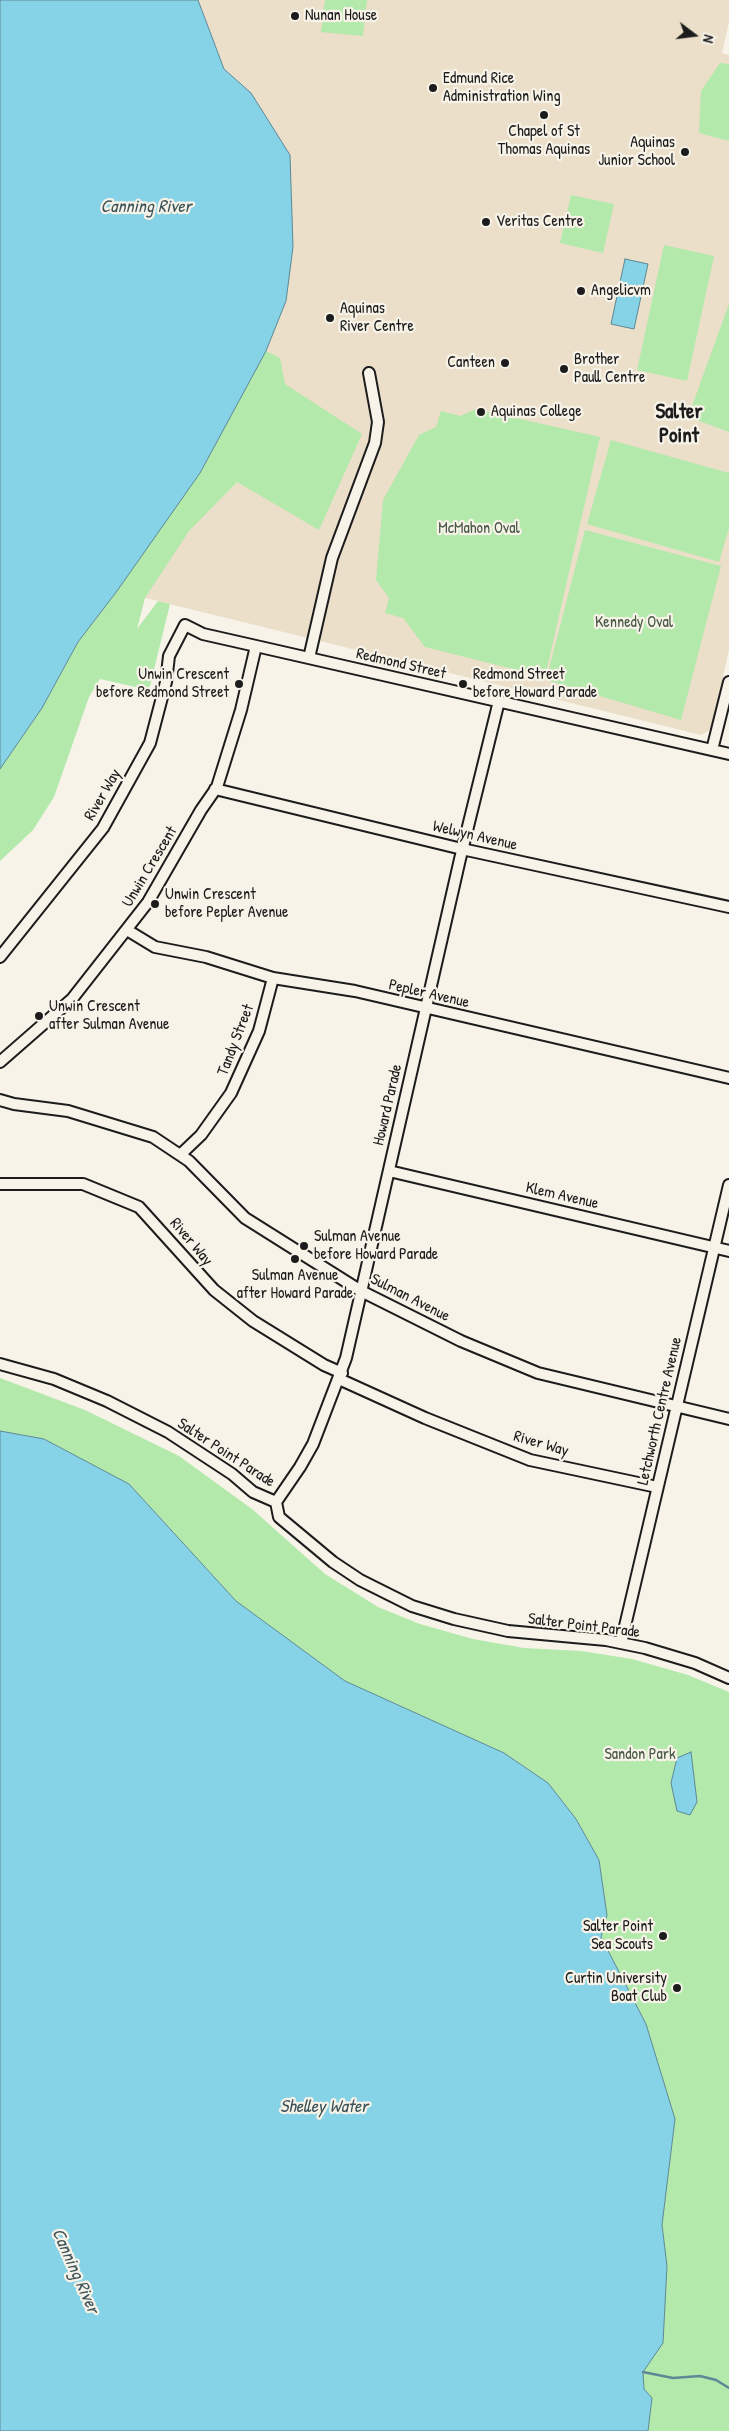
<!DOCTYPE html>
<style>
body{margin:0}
#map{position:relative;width:729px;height:2431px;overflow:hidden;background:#f7f3e8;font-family:"Patrick Hand",sans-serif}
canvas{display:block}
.north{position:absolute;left:669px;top:10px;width:50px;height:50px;-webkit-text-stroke:4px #f7f3e8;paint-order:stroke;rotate:105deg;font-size:14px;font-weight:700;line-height:20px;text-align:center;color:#1c1c1c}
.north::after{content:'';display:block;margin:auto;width:18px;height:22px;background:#1c1c1c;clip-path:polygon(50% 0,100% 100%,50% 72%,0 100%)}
</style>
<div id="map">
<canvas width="729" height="2431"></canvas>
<div class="north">N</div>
</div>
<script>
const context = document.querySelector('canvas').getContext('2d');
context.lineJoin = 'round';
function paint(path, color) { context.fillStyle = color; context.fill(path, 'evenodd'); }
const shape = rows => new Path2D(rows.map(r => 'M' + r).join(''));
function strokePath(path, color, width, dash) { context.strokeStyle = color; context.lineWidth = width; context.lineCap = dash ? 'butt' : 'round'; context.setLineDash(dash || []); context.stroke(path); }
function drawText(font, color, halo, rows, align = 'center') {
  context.font = font + ' "Patrick Hand",sans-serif'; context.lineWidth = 4.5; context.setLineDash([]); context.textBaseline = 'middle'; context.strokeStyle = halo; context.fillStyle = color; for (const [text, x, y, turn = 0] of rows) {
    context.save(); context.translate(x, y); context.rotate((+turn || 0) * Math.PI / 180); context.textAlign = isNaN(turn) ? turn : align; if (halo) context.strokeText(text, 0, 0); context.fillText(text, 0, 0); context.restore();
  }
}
paint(shape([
 [198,0,729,0,729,22,722,53,729,55,729,650,711,729,708,731,701,735,117,591,251,93,224,69]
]), '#ebdfca');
paint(shape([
 [325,0,367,0,363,36,321,32],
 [720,63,729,64,729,141,699,133,701,91],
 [571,195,614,204,603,253,560,243],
 [664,245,714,256,687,381,637,370],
 [729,304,729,432,688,417],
 [266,351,280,358,285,384,362,434,319,530,237,482,189,531,145,598,137,629,158,601,170,604,149,690,100,679,89,697,54,797,33,830,0,861,0,769,42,708,78,642,117,591,200,473],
 [476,409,600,437,545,677,425,647,403,618,385,613,389,598,376,580,383,500,419,435,436,427,441,411,460,416],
 [611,440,729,473,729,528,719,562,587,524],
 [585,530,721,566,681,720,546,680],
 [0,1378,85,1410,179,1456,252,1509,325,1574,378,1607,420,1624,473,1639,524,1648,581,1651,632,1659,688,1675,729,1692,729,2431,648,2431,652,2398,644,2389,643,2372,663,2342,667,2266,662,2225,675,2119,646,2024,601,1937,607,1915,599,1860,576,1819,548,1783,504,1753,345,1681,236,1601,129,1484,44,1439,0,1431]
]), '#b3e9ab');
const water = shape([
 [0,0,198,0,224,69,251,93,290,155,293,247,286,301,266,351,200,473,117,591,78,642,42,708,0,769,0,0],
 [625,259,648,264,634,329,611,324,625,259],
 [0,1431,44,1439,129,1484,236,1601,345,1681,504,1753,548,1783,576,1819,599,1860,607,1915,601,1937,646,2024,675,2119,662,2225,667,2266,663,2343,643,2372,644,2389,652,2398,648,2431,0,2431,0,1431],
 [691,1752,697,1802,690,1815,677,1811,671,1783,677,1758,691,1752]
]);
paint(water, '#86d2e6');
strokePath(water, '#5c8995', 1);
strokePath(shape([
 [643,2372,673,2378,700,2376,716,2380,729,2388]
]), '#5c8995', 2.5);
const minor = shape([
 [309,658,332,558,375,443,378,422,369,373],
 [712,750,729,682],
 [215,789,462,849,729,907],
 [127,930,155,947,206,957,273,978,355,991,729,1078],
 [0,957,103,828,150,743,166,682,169,656,185,625,203,634,256,646,729,754],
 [0,1062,72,999,148,902,201,810,217,787,241,710,256,646],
 [0,1100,14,1104,68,1111,153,1137,189,1161,245,1218,361,1291,461,1341,538,1373,729,1419],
 [180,1155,201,1135,231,1093,259,1031,273,978],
 [389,1171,729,1251],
 [0,1184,83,1184,139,1207,214,1290,253,1321,324,1365,342,1373],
 [0,1364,54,1379,107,1401,168,1432,232,1474,253,1492,276,1502,279,1517,333,1562,360,1580,412,1606,454,1619,508,1631,606,1640,645,1648,695,1663,729,1678],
 [339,1379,425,1418,530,1460,657,1487],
 [276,1502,300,1467,313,1444,346,1358,460,859,499,701],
 [621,1643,729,1185]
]);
strokePath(minor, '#1c1c1c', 14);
strokePath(minor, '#f7f3e8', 10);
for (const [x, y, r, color] of [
 [295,16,5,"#1c1c1c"],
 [433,88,5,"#1c1c1c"],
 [544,115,5,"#1c1c1c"],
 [685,152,5,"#1c1c1c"],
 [486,222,5,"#1c1c1c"],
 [581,291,5,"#1c1c1c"],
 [330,318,5,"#1c1c1c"],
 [505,363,5,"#1c1c1c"],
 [564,369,5,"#1c1c1c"],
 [481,412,5,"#1c1c1c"],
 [239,684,5,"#1c1c1c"],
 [463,684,5,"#1c1c1c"],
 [155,904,5,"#1c1c1c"],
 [39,1016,5,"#1c1c1c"],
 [304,1246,5,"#1c1c1c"],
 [295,1259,5,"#1c1c1c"],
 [663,1936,5,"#1c1c1c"],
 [677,1988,5,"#1c1c1c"]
]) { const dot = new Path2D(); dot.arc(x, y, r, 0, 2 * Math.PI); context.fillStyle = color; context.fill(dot); strokePath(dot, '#f7f3e8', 2); }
drawText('16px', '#1c1c1c', '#f7f3e8', [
 ["Nunan House",305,16],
 ["Edmund Rice",443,79],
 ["Administration Wing",443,97],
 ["Chapel of St",544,132,"center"],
 ["Thomas Aquinas",544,150,"center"],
 ["Aquinas",675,143,"right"],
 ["Junior School",675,161,"right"],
 ["Veritas Centre",496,222],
 ["Angelicvm",591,291],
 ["Aquinas",340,309],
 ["River Centre",340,327],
 ["Brother",574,360],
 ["Paull Centre",574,378],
 ["Canteen",495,363,"right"],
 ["Aquinas College",491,412],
 ["Unwin Crescent",229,675,"right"],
 ["before Redmond Street",229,693,"right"],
 ["Redmond Street",473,675],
 ["before Howard Parade",473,693],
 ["Unwin Crescent",165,895],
 ["before Pepler Avenue",165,913],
 ["Unwin Crescent",49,1007],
 ["after Sulman Avenue",49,1025],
 ["Sulman Avenue",314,1237],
 ["before Howard Parade",314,1255],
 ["Sulman Avenue",295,1276,"center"],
 ["after Howard Parade",295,1294,"center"],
 ["Salter Point",653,1927,"right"],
 ["Sea Scouts",653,1945,"right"],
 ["Curtin University",667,1979,"right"],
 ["Boat Club",667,1997,"right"]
], 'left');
drawText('16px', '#495a47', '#f7f3e8', [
 ["McMahon Oval",479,529],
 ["Kennedy Oval",634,623],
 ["Sandon Park",640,1755]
]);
drawText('16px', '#1c1c1c', '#f7f3e8', [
 ["Redmond Street",401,664,13],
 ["River Way",103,795,-60],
 ["Welwyn Avenue",475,836,13],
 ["Unwin Crescent",150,867,-59],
 ["Pepler Avenue",429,994,13],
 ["Tandy Street",236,1040,-69],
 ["Howard Parade",388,1105,-77],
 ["Klem Avenue",562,1196,13],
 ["River Way",191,1242,50],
 ["Sulman Avenue",410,1298,27],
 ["Letchworth Centre Avenue",660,1411,-77],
 ["River Way",541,1444,16],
 ["Salter Point Parade",226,1453,33],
 ["Salter Point Parade",584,1626,7]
]);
drawText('italic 18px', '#3c5359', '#f7f3e8', [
 ["Canning River",146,207],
 ["Shelley Water",324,2107],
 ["Canning River",75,2271,66]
]);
drawText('bold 21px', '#1c1c1c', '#f7f3e8', [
 ["Salter",679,412],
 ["Point",679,436]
]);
</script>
